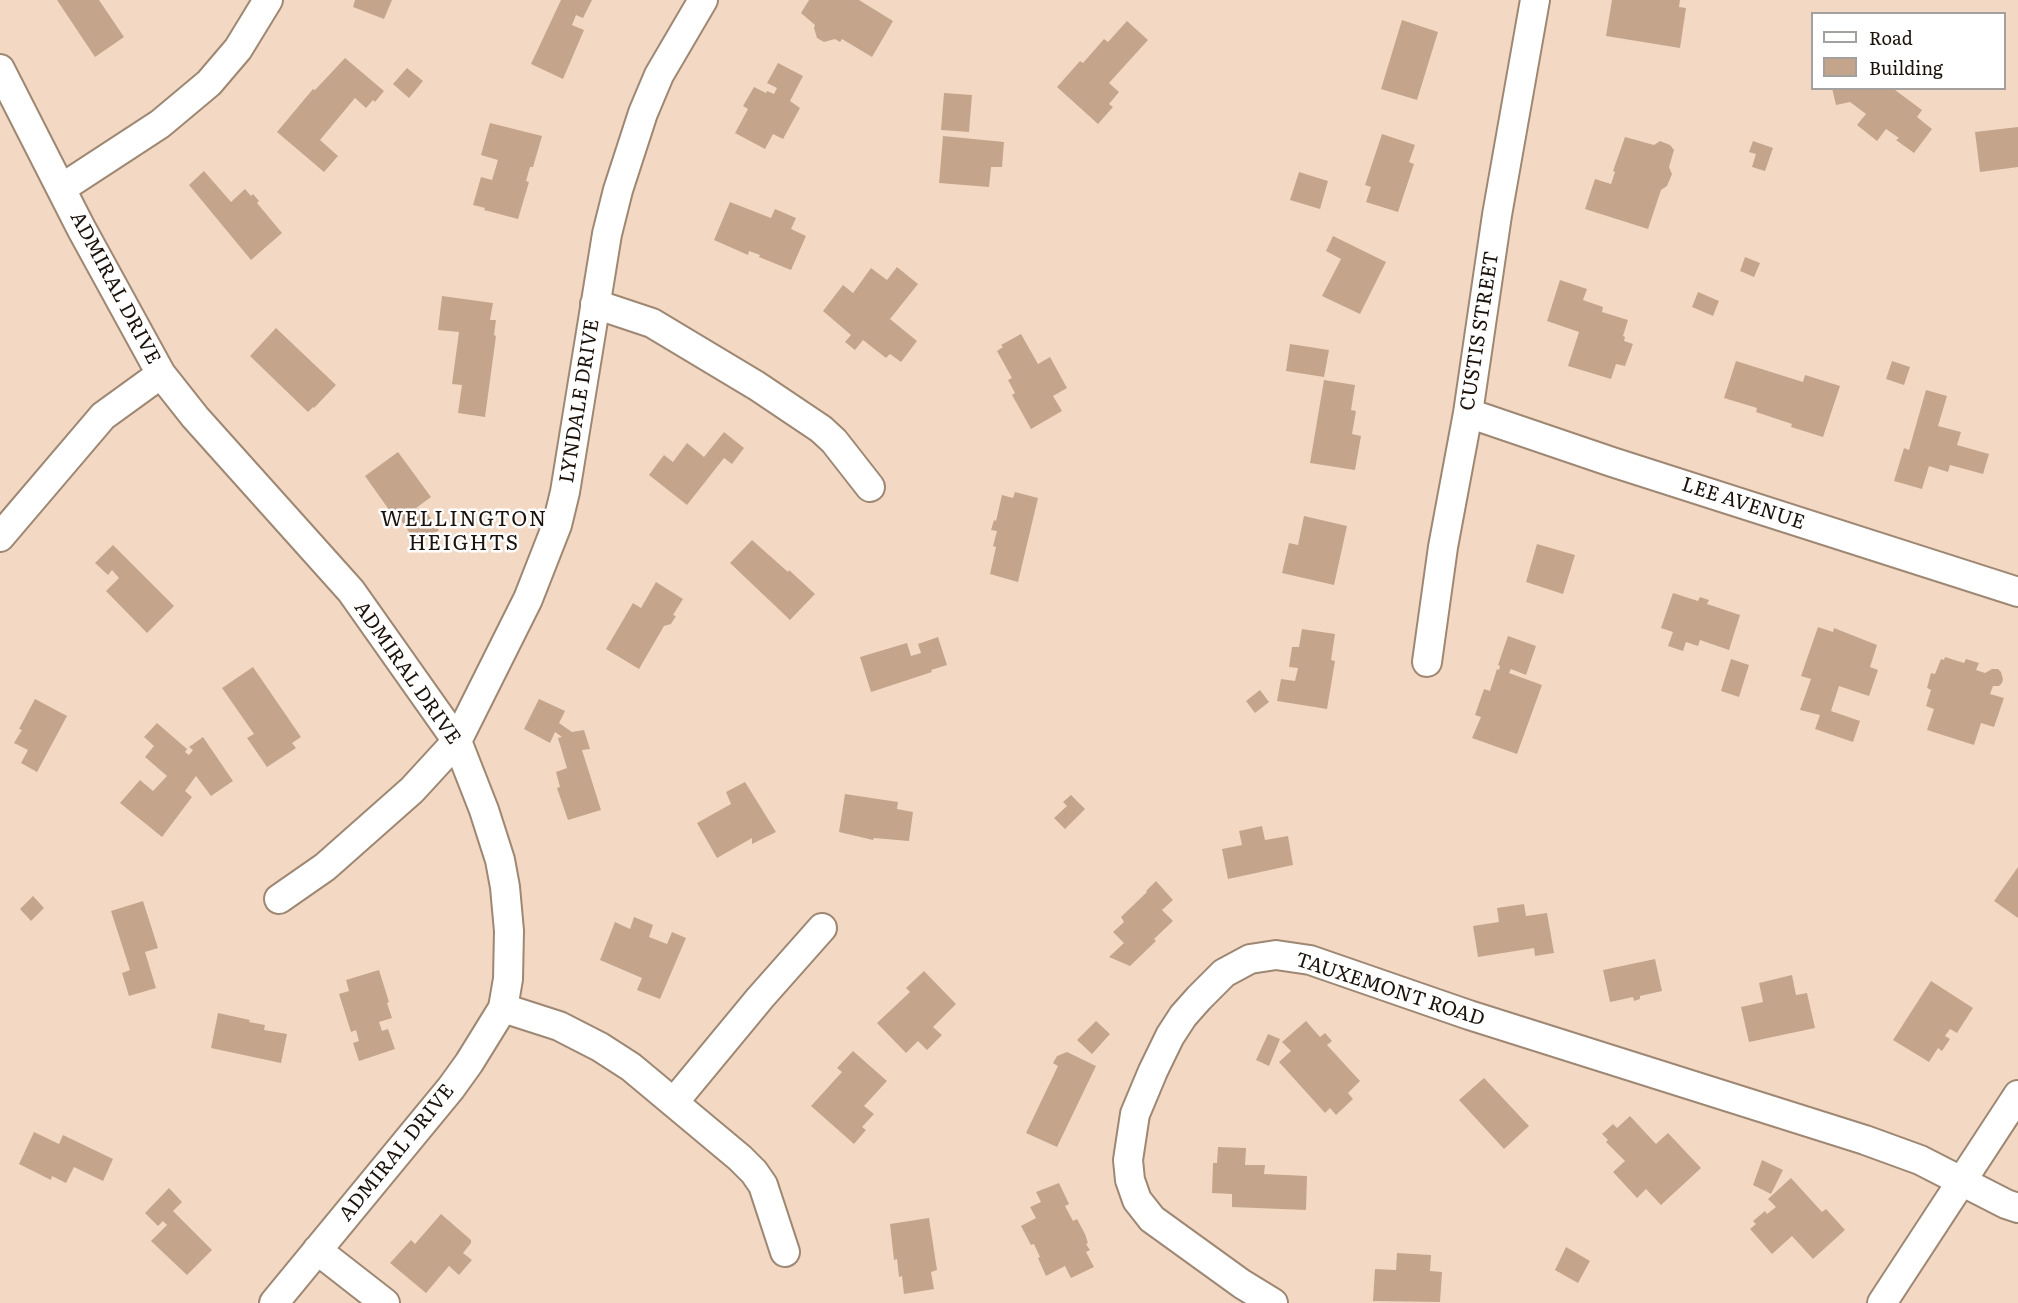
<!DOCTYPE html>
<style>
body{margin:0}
#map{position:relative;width:2018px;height:1303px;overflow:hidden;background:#f3d9c4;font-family:Literata,serif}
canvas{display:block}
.legend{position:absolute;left:1811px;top:12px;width:195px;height:78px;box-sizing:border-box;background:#fff;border:2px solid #a4a09d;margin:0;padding:8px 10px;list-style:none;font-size:18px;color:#1b120b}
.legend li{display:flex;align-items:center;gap:12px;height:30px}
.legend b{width:30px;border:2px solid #a4a09d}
</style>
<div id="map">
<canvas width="2018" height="1303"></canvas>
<ul class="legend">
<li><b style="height:8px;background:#fff"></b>Road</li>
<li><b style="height:16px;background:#c4a58b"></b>Building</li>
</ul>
</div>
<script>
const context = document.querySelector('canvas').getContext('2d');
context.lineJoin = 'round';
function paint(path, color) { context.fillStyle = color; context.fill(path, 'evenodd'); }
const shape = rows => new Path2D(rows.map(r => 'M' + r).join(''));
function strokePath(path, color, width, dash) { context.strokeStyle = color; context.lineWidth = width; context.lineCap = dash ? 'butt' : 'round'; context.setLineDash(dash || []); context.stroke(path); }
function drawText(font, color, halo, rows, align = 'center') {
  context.font = font + ' Literata,serif'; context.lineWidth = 5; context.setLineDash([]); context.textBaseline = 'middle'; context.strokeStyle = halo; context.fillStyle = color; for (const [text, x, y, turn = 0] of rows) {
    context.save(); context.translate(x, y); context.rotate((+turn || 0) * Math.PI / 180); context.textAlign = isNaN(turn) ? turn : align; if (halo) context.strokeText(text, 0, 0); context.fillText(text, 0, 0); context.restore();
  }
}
paint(shape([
 [57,0,99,0,124,37,95,57],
 [355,0,392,0,384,19,353,7],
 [561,0,592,0,583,18,576,15,572,25,584,30,563,79,531,64],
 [809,0,859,0,893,21,872,57,842,39,840,42,835,39,824,42,817,38,814,28,815,25,801,13],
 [1612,0,1680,0,1679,7,1686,8,1680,48,1606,36],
 [1402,20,1438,32,1417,100,1381,89],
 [1127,21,1148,40,1109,83,1119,92,1109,104,1113,107,1098,124,1057,87,1080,61,1083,63,1104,39,1108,42],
 [345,58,384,91,375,102,373,100,366,108,355,98,320,140,338,156,324,172,277,132,313,89,315,90],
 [778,63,803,76,790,101,800,108,783,139,773,134,765,149,735,133,748,109,743,106,754,87,766,93,767,91,774,94,777,88,767,83],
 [407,68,423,81,409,98,393,84],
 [1832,88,1896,88,1895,90,1922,110,1917,117,1932,129,1914,153,1896,140,1899,138,1886,129,1877,141,1857,125,1866,114,1850,102,1836,105],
 [944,93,972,95,969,132,941,130],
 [490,123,542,136,533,167,530,167,526,181,529,182,518,219,484,210,485,208,473,205,481,177,492,180,498,160,481,155],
 [2018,127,2018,167,1980,172,1975,132],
 [1382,134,1415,145,1409,162,1414,164,1398,212,1366,202,1371,187,1365,185],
 [943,136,1004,142,1002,167,991,167,989,187,939,183],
 [1625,137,1654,145,1660,141,1670,145,1674,150,1669,167,1672,174,1667,186,1661,190,1648,229,1585,209,1595,179,1611,184,1615,172,1613,171],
 [1753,141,1773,148,1765,171,1752,167,1756,154,1749,152],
 [204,171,231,202,245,189,251,196,253,194,259,201,257,203,282,233,251,260,189,185],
 [1299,172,1328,181,1320,209,1290,200],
 [730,202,771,218,775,209,796,218,791,229,806,236,791,270,759,257,760,255,749,251,748,255,714,240],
 [1333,236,1386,262,1360,314,1322,296,1341,259,1326,251],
 [1745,257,1760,263,1754,277,1740,271],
 [897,267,918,284,890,319,917,341,901,362,890,354,886,358,863,340,855,350,845,342,851,335,823,311,843,285,853,293,871,268,887,280],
 [1560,280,1587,289,1583,300,1603,307,1602,312,1628,320,1623,336,1625,337,1624,341,1633,344,1625,366,1616,364,1611,379,1568,366,1579,332,1547,321],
 [1698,292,1719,301,1713,316,1692,307],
 [442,296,493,303,490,320,496,320,494,335,496,336,485,417,458,413,462,385,452,384,459,332,438,330],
 [276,328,336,385,314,408,313,407,308,412,250,356],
 [1021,334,1038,364,1050,357,1067,388,1053,396,1062,411,1031,429,1012,395,1015,393,1008,380,1012,378,997,351,1003,347,1001,345],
 [1290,344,1329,350,1324,377,1286,371],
 [1736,361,1803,382,1805,375,1840,386,1823,437,1791,427,1792,424,1756,412,1757,408,1724,398],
 [1892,361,1910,367,1904,385,1886,379],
 [1324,380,1355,385,1351,410,1356,411,1352,434,1361,436,1355,470,1310,463],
 [1926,390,1947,396,1938,426,1961,432,1957,445,1989,454,1983,474,1950,465,1948,472,1929,466,1922,489,1894,481,1904,448,1909,450],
 [724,432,744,448,732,464,724,458,687,505,649,475,664,455,673,462,687,443,704,457],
 [398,452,431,497,416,508,423,517,427,513,439,530,418,545,400,519,397,521,365,476],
 [1015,492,1038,498,1018,582,990,574,996,547,993,546,997,531,991,530,994,520,996,521,1002,495,1013,498],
 [1304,516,1347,526,1334,585,1282,573,1289,543,1298,545],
 [752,540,788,572,789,570,815,594,790,620,730,563],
 [1537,544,1575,555,1563,594,1526,582],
 [113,545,174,606,147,633,106,591,119,578,112,570,108,575,95,563],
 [656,582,683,599,673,615,676,616,671,624,664,626,639,669,606,649,633,603,641,608],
 [1673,593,1698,601,1700,597,1709,600,1707,604,1740,615,1729,650,1700,640,1698,646,1686,642,1683,651,1668,646,1673,632,1661,628],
 [1818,627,1833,632,1834,628,1877,645,1870,667,1878,670,1869,696,1839,686,1831,711,1860,721,1853,742,1815,729,1820,715,1800,710,1811,679,1801,676],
 [1302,629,1335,634,1331,660,1335,661,1327,709,1277,701,1281,679,1295,681,1298,668,1289,667,1292,647,1299,647],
 [1508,636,1536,646,1526,675,1511,669,1509,673,1542,685,1517,754,1472,738,1481,717,1475,715,1484,689,1490,691,1497,669,1499,670,1500,666,1498,665],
 [938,637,947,665,931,670,932,672,871,692,860,657,907,643,911,656,921,653,918,644],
 [1945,657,1964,663,1966,659,1979,663,1976,670,1985,673,1992,669,1998,669,2001,672,2003,679,2002,683,1999,686,1993,686,1990,694,2004,698,1994,727,1981,723,1974,745,1927,730,1934,709,1926,706,1931,690,1927,688,1931,673,1935,674,1941,659,1944,660],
 [1731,659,1749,665,1739,697,1721,691],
 [253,667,301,737,292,743,296,748,267,767,247,738,254,734,222,688],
 [1260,690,1269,702,1255,713,1246,701],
 [35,699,67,716,37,772,21,763,28,750,14,743,22,730,19,729],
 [539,699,565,711,559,723,572,732,584,730,590,749,582,750,601,810,568,820,557,788,560,787,556,772,567,768,558,738,562,737,555,732,550,743,524,729],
 [157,723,187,749,185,752,189,755,193,750,189,747,203,737,233,781,211,796,196,776,185,791,192,797,162,837,120,803,140,780,153,791,167,776,145,757,154,746,144,737],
 [745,782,776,832,752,844,752,838,717,858,697,823,731,804,726,792],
 [845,794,898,802,897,809,913,812,909,841,874,838,873,840,839,832],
 [1071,795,1085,809,1065,829,1054,818,1067,806,1063,802],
 [1262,826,1265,840,1288,836,1293,865,1228,879,1222,849,1242,845,1239,831],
 [2018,867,2018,918,1994,901],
 [1156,881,1173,900,1162,910,1173,921,1154,939,1156,941,1130,966,1109,957,1124,943,1113,932,1124,922,1121,917,1147,892,1146,891],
 [33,896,44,908,31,921,20,909],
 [143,901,158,948,145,952,156,988,129,996,122,973,130,970,111,911],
 [1524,904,1526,916,1547,913,1554,953,1535,956,1534,948,1478,957,1473,926,1499,922,1497,908],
 [634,917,653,925,649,937,667,944,672,932,686,938,660,999,637,990,642,978,600,960,615,922,630,929],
 [1655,959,1662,991,1640,996,1640,999,1634,1001,1633,997,1610,1002,1603,970],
 [379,970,389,1002,387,1003,392,1018,379,1022,382,1031,388,1029,395,1049,359,1061,353,1043,359,1041,356,1030,351,1032,339,994,349,991,346,980],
 [924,971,956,1004,933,1027,942,1035,927,1050,918,1041,906,1053,877,1023,910,992,906,988],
 [1792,975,1796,995,1807,993,1815,1028,1749,1042,1741,1007,1763,1002,1759,983],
 [1931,981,1973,1008,1957,1033,1950,1029,1945,1036,1950,1039,1942,1051,1938,1048,1929,1062,1893,1040],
 [218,1013,250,1020,249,1022,265,1025,264,1030,287,1034,281,1063,211,1048],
 [1096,1021,1110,1034,1092,1054,1077,1040],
 [1306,1021,1320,1037,1325,1033,1332,1041,1327,1045,1360,1081,1348,1093,1353,1099,1336,1115,1330,1108,1325,1113,1279,1062,1291,1051,1282,1042],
 [1268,1034,1280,1039,1269,1066,1256,1060],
 [853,1051,887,1081,864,1106,874,1114,862,1127,866,1130,854,1144,811,1106,842,1072,837,1068],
 [1067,1052,1096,1066,1057,1147,1026,1133,1058,1066,1053,1063,1057,1056],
 [1484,1078,1529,1126,1504,1149,1459,1100],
 [1630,1116,1656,1144,1668,1133,1701,1168,1661,1205,1646,1189,1637,1198,1613,1172,1625,1161,1606,1142,1608,1140,1602,1134,1613,1124,1617,1128],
 [34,1132,59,1144,63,1135,113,1159,103,1181,74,1167,66,1183,52,1176,51,1180,19,1164],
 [1218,1147,1246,1148,1245,1165,1265,1165,1264,1174,1307,1176,1306,1210,1232,1207,1232,1194,1212,1193,1213,1163,1217,1163],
 [1762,1160,1783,1170,1771,1194,1753,1185],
 [1791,1178,1822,1212,1826,1209,1845,1230,1813,1259,1792,1236,1772,1254,1750,1229,1756,1224,1753,1221,1765,1211,1767,1214,1776,1207,1768,1199],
 [1059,1183,1069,1204,1065,1206,1073,1221,1077,1219,1085,1234,1088,1243,1086,1244,1090,1250,1086,1252,1094,1267,1071,1278,1065,1266,1046,1276,1038,1258,1040,1257,1034,1244,1031,1245,1021,1226,1036,1218,1030,1207,1041,1202,1036,1192],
 [169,1188,182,1202,173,1211,212,1250,187,1275,151,1241,167,1225,163,1221,158,1226,145,1213],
 [441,1214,471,1240,471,1243,463,1253,472,1260,459,1275,449,1266,426,1293,390,1263,411,1240,415,1244],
 [929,1218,937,1270,931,1272,934,1289,904,1294,902,1276,899,1277,897,1259,894,1260,890,1224],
 [1566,1247,1590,1261,1578,1283,1555,1270],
 [1397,1253,1431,1255,1430,1271,1442,1272,1440,1302,1373,1301,1375,1269,1396,1270]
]), '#c4a58b');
const minor = shape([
 [0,69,81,228,161,374,195,417,351,591,457,741,484,810,500,860,505,887,509,931,508,979,503,1008,469,1063,451,1088,274,1303],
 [62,188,160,124,209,83,238,49,268,0],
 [595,304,652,323,757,386,821,429,834,441,870,487],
 [1468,413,1612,462,2018,592],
 [0,537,103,416,161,374],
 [1427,662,1443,547,1468,413,1497,215,1535,0],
 [279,899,325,867,412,790,457,741,528,599,557,525,565,492,607,234,618,190,643,113,659,75,703,0],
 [503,1008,559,1026,600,1047,631,1067,740,1158,754,1172,763,1185,785,1252],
 [674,1102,760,998,822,928],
 [317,1250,385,1303],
 [1273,1303,1242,1284,1152,1219,1137,1200,1130,1180,1128,1160,1135,1114,1153,1071,1170,1036,1183,1016,1199,998,1224,973,1250,959,1276,955,1310,960,1469,1015,1865,1140,1920,1160,2006,1204,2018,1208],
 [1882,1303,2018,1095]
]);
strokePath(minor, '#9e8773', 32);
strokePath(minor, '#fff', 28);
drawText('20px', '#1b120b', '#fff', [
 ["ADMIRAL DRIVE",115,288,62],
 ["CUSTIS STREET",1480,331,-81],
 ["LYNDALE DRIVE",580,401,-81],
 ["LEE AVENUE",1743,504,18],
 ["ADMIRAL DRIVE",407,673,55],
 ["TAUXEMONT ROAD",1390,990,18],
 ["ADMIRAL DRIVE",397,1153,-51]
]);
context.letterSpacing = '1.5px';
drawText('21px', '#1b120b', '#fff', [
 ["WELLINGTON",464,520],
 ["HEIGHTS",464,544]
]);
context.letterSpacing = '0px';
</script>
